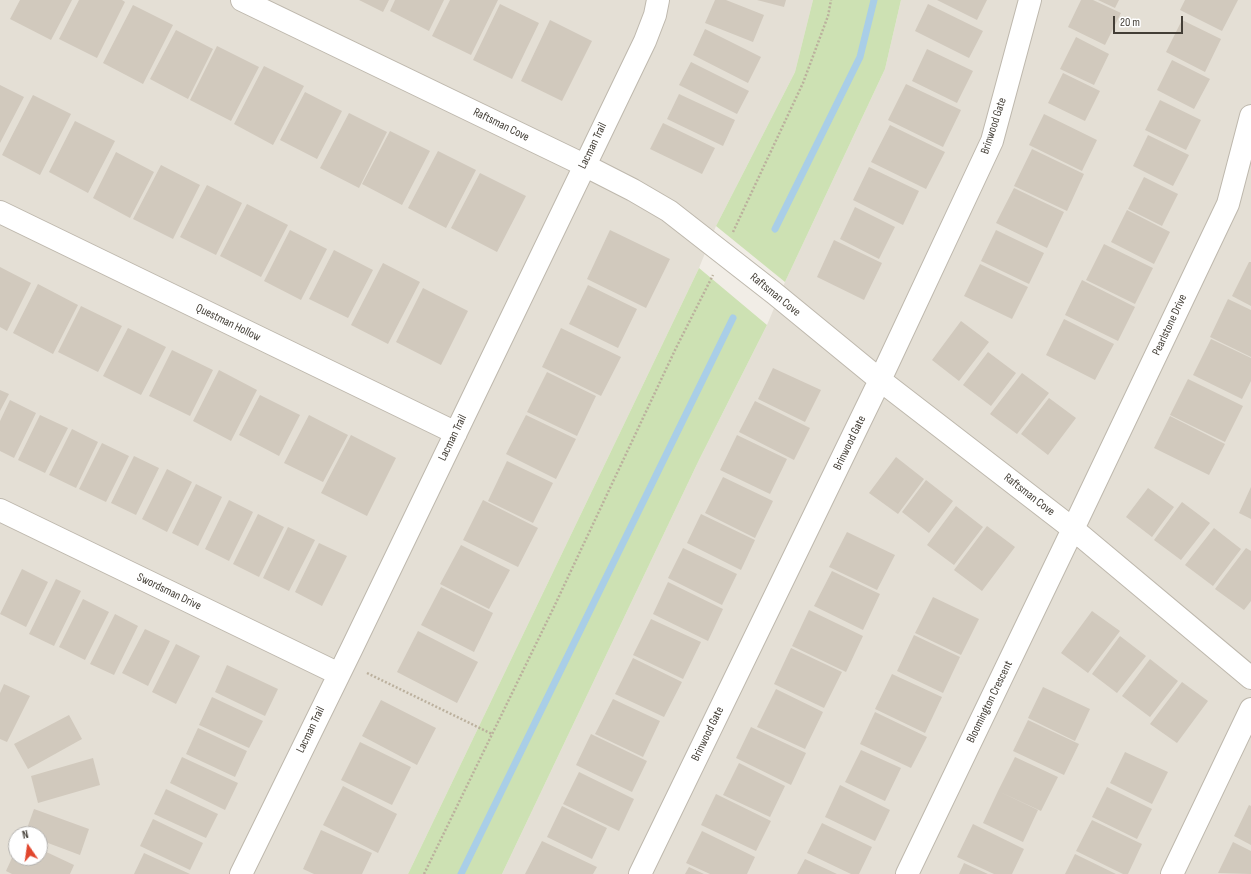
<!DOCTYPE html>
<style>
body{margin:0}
#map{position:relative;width:1251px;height:874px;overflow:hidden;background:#f1ede6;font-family:"Sofia Sans Condensed",sans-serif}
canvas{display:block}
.north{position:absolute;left:8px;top:826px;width:40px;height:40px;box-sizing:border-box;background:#fff;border:1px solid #b4b2af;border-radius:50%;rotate:347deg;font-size:11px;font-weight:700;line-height:16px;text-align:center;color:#433e36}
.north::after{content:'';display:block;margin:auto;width:14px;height:18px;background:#e1462d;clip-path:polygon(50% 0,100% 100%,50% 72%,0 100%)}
.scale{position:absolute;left:1113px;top:16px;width:70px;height:18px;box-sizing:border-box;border:2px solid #433e36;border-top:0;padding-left:5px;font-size:12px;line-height:14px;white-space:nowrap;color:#433e36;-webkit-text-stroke:3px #fff;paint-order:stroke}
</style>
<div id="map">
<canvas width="1251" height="874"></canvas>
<div class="north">N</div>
<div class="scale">20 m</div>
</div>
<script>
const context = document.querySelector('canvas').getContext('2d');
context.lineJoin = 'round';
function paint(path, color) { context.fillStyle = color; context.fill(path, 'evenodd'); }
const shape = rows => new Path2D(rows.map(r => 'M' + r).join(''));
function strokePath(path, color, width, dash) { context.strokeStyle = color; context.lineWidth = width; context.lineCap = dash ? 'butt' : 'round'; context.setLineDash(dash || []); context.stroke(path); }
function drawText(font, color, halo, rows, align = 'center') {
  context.font = font + ' "Sofia Sans Condensed",sans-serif'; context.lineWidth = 3; context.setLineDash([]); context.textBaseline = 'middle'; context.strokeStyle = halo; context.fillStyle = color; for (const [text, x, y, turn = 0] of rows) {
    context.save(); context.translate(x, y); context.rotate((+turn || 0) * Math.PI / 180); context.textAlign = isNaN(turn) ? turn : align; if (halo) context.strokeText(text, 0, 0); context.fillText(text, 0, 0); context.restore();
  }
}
paint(shape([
 [0,0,813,0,795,72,716,226,699,268,408,874,0,874],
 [16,834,40,834,40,858,16,858],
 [901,0,1251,0,1251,874,502,874,699,460,767,325,785,282,885,69]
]), '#e4dfd5');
paint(shape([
 [813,0,901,0,885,69,785,282,716,226,795,72],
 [699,268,767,325,699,460,502,874,408,874]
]), '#cde1b3');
strokePath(shape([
 [775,229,860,57,874,0],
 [461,874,733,318]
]), '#a9cee7', 7);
paint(shape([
 [20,0,72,0,51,40,10,19],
 [79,0,122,0,125,2,97,58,59,39],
 [359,0,389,0,383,12],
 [395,0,444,0,429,31,390,11],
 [450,0,498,0,471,55,432,36],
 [715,0,726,0,764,15,753,42,705,23],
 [757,0,786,0,784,7],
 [937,0,987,0,977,20],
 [1081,0,1093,0,1121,13,1105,45,1068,27],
 [1098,0,1119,0,1115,8],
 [1185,0,1238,0,1222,31,1180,10],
 [500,4,539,23,512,79,473,60],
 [928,4,983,31,969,58,915,31],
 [133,5,173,25,143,84,103,63],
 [550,20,592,41,562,101,521,81],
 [1182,20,1221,39,1205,72,1166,52],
 [705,29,761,57,748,83,693,55],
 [176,30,213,49,188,99,150,79],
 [1076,37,1109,54,1094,85,1060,69],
 [217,46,259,67,231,121,190,100],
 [927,49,973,71,957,103,912,81],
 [1172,60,1210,79,1194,109,1157,90],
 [691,62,749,91,737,114,679,85],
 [264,66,304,86,273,145,234,124],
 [1063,73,1100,91,1085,121,1048,103],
 [906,84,961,110,943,147,888,120],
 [0,85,24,97,0,143],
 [305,92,342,111,317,159,280,140],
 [679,94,735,120,723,146,667,119],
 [33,95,71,114,40,175,2,155],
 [1160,100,1201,120,1186,150,1145,130],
 [349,113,387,132,359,188,320,168],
 [1044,114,1097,140,1082,171,1029,145],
 [75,121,115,141,88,193,49,172],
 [663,123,715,148,702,174,650,149],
 [890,125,945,152,926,189,871,162],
 [390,131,430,151,402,205,362,184],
 [1148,135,1189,155,1173,186,1133,166],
 [1032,149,1084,174,1067,211,1014,186],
 [438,151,476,170,446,228,408,208],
 [116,152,154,172,130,218,93,198],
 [161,165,200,185,173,239,133,219],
 [869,167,919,191,903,225,853,200],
 [480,173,526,196,497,252,451,228],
 [1144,177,1178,194,1162,226,1128,209],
 [207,185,242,203,216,255,180,237],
 [1014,188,1064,212,1047,248,996,223],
 [247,204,288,225,261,277,220,256],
 [855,207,895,227,879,259,840,239],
 [1127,210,1170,232,1154,264,1111,242],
 [290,230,327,249,301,300,264,281],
 [610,230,670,259,646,308,587,279],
 [996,230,1044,253,1029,284,981,261],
 [834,240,882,263,864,300,817,277],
 [1104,244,1153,268,1135,304,1086,280],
 [334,250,373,270,348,318,309,299],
 [1249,262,1251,262,1251,306,1232,296],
 [383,263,420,282,388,344,351,325],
 [980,264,1028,287,1012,319,964,296],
 [0,267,31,283,7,331,0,327],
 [1082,280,1135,307,1118,341,1065,315],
 [38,284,78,305,53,354,13,333],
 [588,285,637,309,618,348,569,324],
 [423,288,468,311,441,365,396,342],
 [1228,299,1251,310,1251,357,1210,337],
 [81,306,122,326,98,372,58,352],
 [1064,319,1114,344,1095,380,1046,355],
 [961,321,989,342,959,381,932,360],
 [128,328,166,347,141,395,103,376],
 [561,328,621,357,601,396,542,367],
 [1211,339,1251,358,1251,381,1242,399,1193,375],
 [172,350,213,370,190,416,149,396],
 [988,352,1016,373,991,406,963,385],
 [773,368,821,390,805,422,758,399],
 [219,370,257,390,231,441,193,421],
 [547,372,596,396,577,436,527,412],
 [1022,373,1049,393,1017,434,990,414],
 [1188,379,1243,406,1225,442,1170,415],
 [0,390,9,394,0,411],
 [260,395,300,415,279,456,239,435],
 [1049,398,1076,418,1048,455,1021,434],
 [10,400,36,413,14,458,0,451,0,421],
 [755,401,810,428,794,460,739,432],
 [40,415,68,428,45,473,18,460],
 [309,415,348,435,323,482,284,463],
 [526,415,576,439,556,479,506,454],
 [1170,416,1225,444,1209,475,1154,448],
 [72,429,98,442,76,488,49,475],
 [351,435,396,458,367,516,321,493],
 [737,435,787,459,770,494,720,470],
 [102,443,129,456,106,502,79,489],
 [134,456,159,468,136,515,111,503],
 [896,457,924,479,898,514,869,493],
 [507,461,553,483,533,523,488,501],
 [167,469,192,482,167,532,142,519],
 [723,477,773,501,755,538,705,513],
 [926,480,953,501,929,533,902,512],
 [196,484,222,497,198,546,172,533],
 [1251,487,1251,519,1239,513],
 [1148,488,1174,507,1152,537,1126,517],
 [229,500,253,512,229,561,205,549],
 [483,500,538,528,518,567,463,540],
 [1182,502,1210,523,1181,560,1154,540],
 [956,506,983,527,954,565,927,545],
 [258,514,284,527,259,577,233,564],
 [701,514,755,540,741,570,687,543],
 [987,526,1015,547,982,591,954,570],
 [288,527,315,540,289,591,263,578],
 [1214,528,1241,549,1213,586,1185,565],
 [847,532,895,555,877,590,829,567],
 [319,543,347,556,322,606,295,592],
 [461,545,510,570,489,609,440,584],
 [683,548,737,574,722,605,668,578],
 [1246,548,1251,551,1251,601,1244,610,1215,589],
 [22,569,48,582,26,627,0,614],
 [832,571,880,594,863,630,814,606],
 [56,579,81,591,54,646,29,634],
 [668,582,723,609,708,641,653,614],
 [441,587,493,613,474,652,421,625],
 [933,597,979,619,961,655,915,633],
 [83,599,109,612,85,660,59,647],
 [809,610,863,636,846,672,792,646],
 [1092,611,1120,631,1088,673,1061,653],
 [115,614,138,626,114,675,90,664],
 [651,619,701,642,683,679,633,655],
 [145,629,170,641,148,686,122,673],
 [418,631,478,662,457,703,397,672],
 [914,635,960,657,943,693,897,671],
 [1120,636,1146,656,1117,693,1092,674],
 [176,644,200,656,176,704,152,692],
 [791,648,842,672,824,708,774,684],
 [633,658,682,682,664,717,615,694],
 [1150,659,1178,681,1150,717,1122,696],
 [227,665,278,689,265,716,215,692],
 [892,674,942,697,925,733,875,709],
 [1182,682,1208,701,1177,743,1150,724],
 [4,684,30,696,7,742,0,739,0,693],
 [1043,687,1090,709,1075,741,1028,718],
 [776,689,823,712,805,749,757,727],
 [212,697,263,721,249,748,199,725],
 [613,699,660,721,643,757,595,734],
 [381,700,436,728,417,765,362,736],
 [875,712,927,737,911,768,860,744],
 [69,715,82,739,28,769,14,744],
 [1028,720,1079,744,1064,775,1013,751],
 [751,727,806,753,791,785,736,758],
 [198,728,247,751,235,777,186,754],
 [591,734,647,761,632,792,576,765],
 [360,742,411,767,392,805,341,780],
 [861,750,901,768,885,801,845,782],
 [1125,752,1168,772,1152,804,1110,783],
 [182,757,238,783,225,810,170,783],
 [1015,757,1058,777,1041,811,998,791],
 [93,758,100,785,38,803,31,776],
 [739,763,785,786,770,817,723,795],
 [579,772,634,799,619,831,563,804],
 [840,785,890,810,875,841,825,817],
 [343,786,397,814,378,853,323,825],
 [1107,787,1152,809,1137,839,1092,817],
 [166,789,218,814,206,838,154,814],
 [998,791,1038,810,1023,842,983,823],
 [716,794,771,821,756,851,701,825],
 [1249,805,1251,806,1251,845,1234,836],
 [562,806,607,828,592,859,547,837],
 [34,809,89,829,80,855,40,840,40,834,25,834],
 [153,819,203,843,190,870,140,846],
 [1092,820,1142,844,1128,874,1123,874,1076,851],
 [822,823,872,847,859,874,851,874,807,853],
 [973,824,1024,849,1012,874,994,874,957,857],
 [321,830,372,853,362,874,314,874,303,869],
 [702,831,755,857,747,874,710,874,686,863],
 [542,841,597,867,593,874,525,874],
 [1233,842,1251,851,1251,874,1218,873],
 [16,849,16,858,40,858,40,849,74,865,70,874,12,874,6,871],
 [144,853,190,874,134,874],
 [1075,854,1116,874,1065,874],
 [805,859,837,874,797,874],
 [964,863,988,874,959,874],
 [689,867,704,874,685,874]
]), '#d1c9bd');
const minor = shape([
 [242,0,584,165,633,190,669,211,774,293,880,380,1073,529,1251,678],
 [0,212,456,433],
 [0,510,339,674],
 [241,874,352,648,645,41,655,15,658,0],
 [640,874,880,380,992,141,1030,0],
 [907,874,1073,529,1228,204,1251,116],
 [1172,874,1251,709]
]);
strokePath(minor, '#beb8ad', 24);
strokePath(shape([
 [733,232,803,83,828,16,831,0],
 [367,673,492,734],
 [424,874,553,609,676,348,713,275]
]), '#bbb09d', 2.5, [2, 2]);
strokePath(minor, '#fff', 22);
drawText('12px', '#433e36', '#fff', [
 ["Raftsman Cove",501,125,26],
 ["Brinwood Gate",994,126,-72],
 ["Lacman Trail",593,146,-64],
 ["Raftsman Cove",775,295,39],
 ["Questman Hollow",228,323,26],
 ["Pearlstone Drive",1170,325,-65],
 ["Lacman Trail",453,438,-64],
 ["Brinwood Gate",850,443,-64],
 ["Raftsman Cove",1029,495,38],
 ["Swordsman Drive",169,592,26],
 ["Bloomington Crescent",990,702,-64],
 ["Lacman Trail",311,730,-64],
 ["Brinwood Gate",708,734,-64]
]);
</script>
